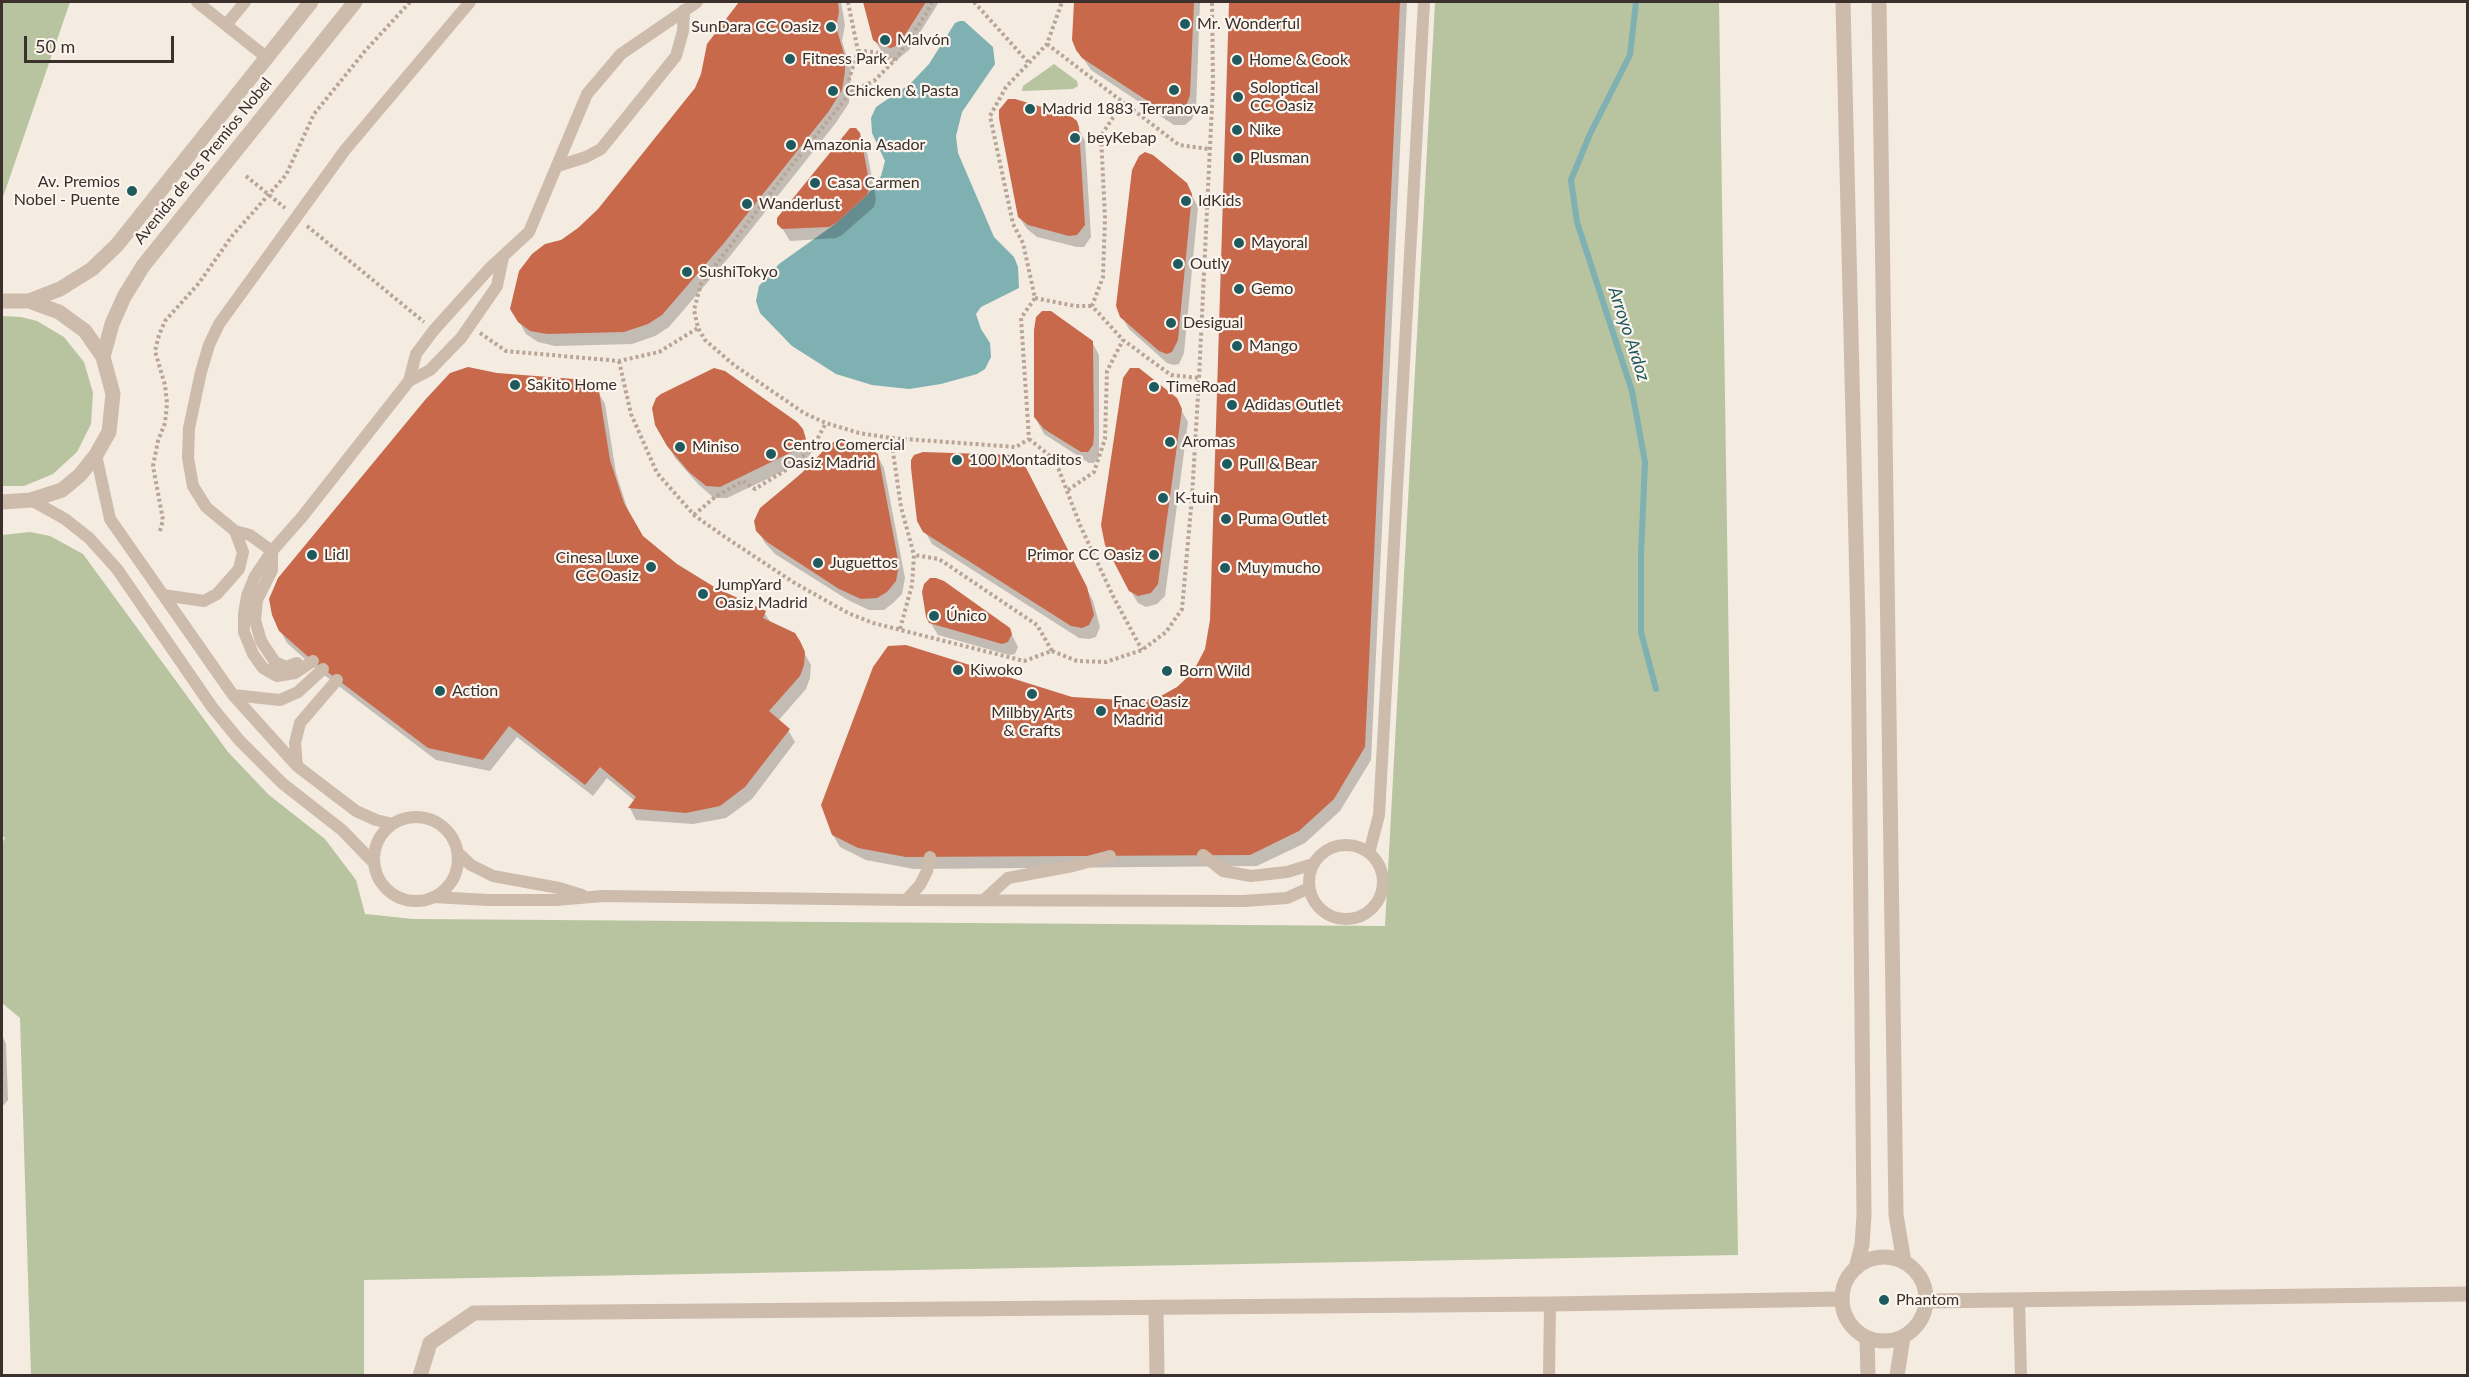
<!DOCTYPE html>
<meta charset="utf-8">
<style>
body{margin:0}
#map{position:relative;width:2469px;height:1377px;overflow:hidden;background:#f4ebe1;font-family:Lato,sans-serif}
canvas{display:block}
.frame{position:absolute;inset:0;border:3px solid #3b302b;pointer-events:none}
.scale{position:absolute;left:24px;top:36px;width:150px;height:27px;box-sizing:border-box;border:3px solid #3b302b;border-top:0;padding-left:8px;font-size:18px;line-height:21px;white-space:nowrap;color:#3b302b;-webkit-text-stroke:4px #fbf5ee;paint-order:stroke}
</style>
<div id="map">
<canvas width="2469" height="1377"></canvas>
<div class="frame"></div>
<div class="scale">50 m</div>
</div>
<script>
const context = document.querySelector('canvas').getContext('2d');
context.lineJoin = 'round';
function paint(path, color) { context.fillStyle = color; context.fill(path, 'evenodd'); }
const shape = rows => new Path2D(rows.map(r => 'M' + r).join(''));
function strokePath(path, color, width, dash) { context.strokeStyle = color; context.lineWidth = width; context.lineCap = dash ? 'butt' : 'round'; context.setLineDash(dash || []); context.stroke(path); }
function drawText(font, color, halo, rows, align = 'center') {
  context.font = font + ' Lato,sans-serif'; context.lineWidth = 4.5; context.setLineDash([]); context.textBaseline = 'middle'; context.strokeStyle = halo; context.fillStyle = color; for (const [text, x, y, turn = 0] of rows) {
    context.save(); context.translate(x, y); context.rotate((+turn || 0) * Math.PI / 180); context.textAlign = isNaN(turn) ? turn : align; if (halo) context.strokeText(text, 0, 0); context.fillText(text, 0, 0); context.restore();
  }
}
paint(shape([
 [2,2,70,2,2,200],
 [1435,2,1719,2,1738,1255,364,1280,364,1375,31,1375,20,1018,2,1003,2,843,5,838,2,835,2,535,30,532,50,536,83,554,228,752,269,795,325,839,356,880,365,914,413,919,1385,926],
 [1054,64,1077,81,1078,86,1073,89,1022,91,1023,86],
 [2,316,21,317,37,321,64,337,84,362,93,393,91,424,77,452,53,474,24,486,2,486]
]), '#b8c4a0');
paint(shape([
 [960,21,964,21,993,47,995,64,962,112,956,136,958,153,994,237,1014,257,1018,267,1019,288,981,307,976,314,981,329,990,343,991,357,985,369,977,374,941,384,909,389,872,385,836,374,792,346,760,313,756,301,759,286,779,264,835,224,867,195,881,176,885,161,872,133,871,118,876,107,910,84,929,64,955,23]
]), '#7fb0b2');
paint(shape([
 [742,2,841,2,845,25,842,41,851,71,849,103,835,124,730,256,669,327,655,336,632,344,555,346,538,342,526,334,512,309,561,241,579,229,599,210,696,88,702,75,708,45],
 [865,2,939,2,909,50,898,59,889,58,882,52,874,39],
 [1076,2,1200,2,1196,108,1192,119,1185,125,1174,125,1091,70,1077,49,1074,40],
 [1230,2,1407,2,1371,760,1340,811,1305,843,1257,866,914,869,866,860,840,847,833,835,1072,699,1139,702,1159,698,1177,688,1194,673,1206,649,1212,620],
 [1078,128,1085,141,1091,237,1084,247,1077,247,1037,237,1027,229,1019,217],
 [859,134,866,147,876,199,874,207,842,235,836,238,790,241,779,223],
 [1186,184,1198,207,1184,353,1179,364,1174,365,1167,363,1129,329,1121,316],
 [1036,331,1092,342,1099,355,1099,457,1094,463,1089,463,1044,434,1037,421],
 [598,392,605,404,616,473,630,517,642,537,676,565,715,589,764,612,771,623,794,634,811,665,810,678,806,689,778,721,788,730,795,742,752,799,726,818,693,824,636,820,630,808,635,801,607,778,593,796,517,737,490,771,436,760,315,668,287,643,280,630],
 [1175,399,1188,422,1165,596,1157,604,1146,607,1138,603,1130,590],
 [657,424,802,430,806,447,809,446,808,440,812,452,805,461,727,498,714,498,698,484,675,458],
 [836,442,877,455,884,468,905,578,902,594,893,603,884,610,869,610,848,600,775,554,765,543,758,531,761,509],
 [1028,472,1093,601,1100,627,1096,637,1089,639,1079,638,932,544,919,521],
 [927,617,1009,629,1018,647,1015,654,1009,655,938,635],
 [2,1035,6,1044,8,1100,2,1107]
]), '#0003');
strokePath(shape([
 [1636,2,1630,55,1590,134,1571,180,1577,222,1632,391,1645,462,1641,555,1641,632,1656,689]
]), '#7fb0b2', 6);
paint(shape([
 [739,2,838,2,839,12,836,27,845,57,845,72,842,90,829,111,724,243,662,315,648,324,624,332,547,334,530,331,518,322,510,309,519,271,532,254,545,244,561,240,578,228,598,209,695,88,701,74,707,44],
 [863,2,926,2,903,38,896,46,891,48,881,46,873,40],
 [1074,2,1194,2,1190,95,1186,107,1178,113,1166,113,1082,58,1076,50,1072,40],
 [1229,2,1400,2,1365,747,1334,799,1299,831,1250,855,906,857,858,848,832,835,821,805,873,667,888,646,906,645,1072,697,1139,701,1159,697,1177,687,1193,672,1205,649,1210,620],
 [1008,99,1015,99,1062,113,1072,117,1077,121,1079,127,1085,225,1077,235,1069,236,1028,225,1018,217,999,118,999,110],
 [850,128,856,128,860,133,870,186,867,195,836,223,829,227,782,229,777,224,777,218],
 [1145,152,1153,155,1187,183,1192,194,1178,340,1172,352,1167,354,1159,351,1120,317,1116,306,1132,170,1139,156],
 [1042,311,1051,311,1093,341,1094,435,1093,445,1088,452,1081,452,1044,429,1034,417,1034,330,1036,317],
 [468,367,497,373,574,379,584,382,599,391,610,460,624,503,643,536,677,564,716,588,766,611,763,618,795,633,800,641,805,652,804,665,800,676,769,711,790,729,745,787,720,806,686,813,628,808,636,797,600,767,585,785,509,726,483,760,428,748,313,661,279,631,272,615,269,599,278,578,425,400,450,373],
 [714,368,725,371,797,422,803,429,806,439,798,449,720,487,706,486,689,472,667,446,655,425,652,408,656,398,661,394],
 [1130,368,1139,368,1177,398,1182,409,1158,584,1151,593,1138,596,1129,591,1105,545,1101,525,1123,378],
 [845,440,869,447,878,454,899,565,896,581,887,592,877,598,861,599,839,589,767,542,756,531,754,521,760,508,802,473,826,448,835,441],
 [923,452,1012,455,1021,458,1087,587,1094,615,1089,625,1082,628,1071,626,923,532,917,521,911,468,911,460,914,455],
 [930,578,936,578,944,581,1010,628,1012,634,1008,642,1002,644,929,623,926,617,922,592,924,584]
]), '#c8694b');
strokePath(shape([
 [848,2,858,51,849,79,851,92],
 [932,2,926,14,895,60,874,81,851,92,792,165,701,284,694,310,698,328,705,340,734,365,804,413,826,423,859,433,891,438,1016,447,1029,439,1021,318,1035,298,1023,243,1013,224,990,116,1006,87,1047,44,1062,2],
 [974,2,1028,62],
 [1047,44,1179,145,1209,149],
 [858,51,875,52,895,60],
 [1123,102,1101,136,1105,218,1103,277,1092,306,1123,340,1171,375,1199,378],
 [246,176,285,208],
 [307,226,424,322],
 [1035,298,1075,306,1092,306],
 [480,333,506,351,619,361,659,352,698,328],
 [619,361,631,414,657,473,694,515,722,535,793,582,848,613,873,623,1024,661,1052,651,1037,625,939,559,914,555],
 [891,438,901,507,914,555,912,585,900,629],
 [1029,439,1049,455,1059,470,1080,525,1113,596,1142,650],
 [1068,490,1094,472,1105,439,1107,371,1123,340],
 [694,515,715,497,743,481,755,489,794,465,814,445,826,423],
 [160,531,163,520,153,466,158,441,165,423,167,404,165,385,155,351,159,335,165,321,199,283,232,236,286,175,314,114,365,51,410,2],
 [1052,651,1077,661,1106,662,1142,650,1166,632,1182,609,1192,497,1199,378,1213,84,1212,2]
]), '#b9a596', 4, [3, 3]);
strokePath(shape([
 [197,2,266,57],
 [226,25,245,2],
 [558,166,586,157,601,149,676,56,683,31,684,10],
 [409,381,430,370,461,338,497,286,503,257],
 [96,455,110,519,233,695,297,766,356,811,376,820,393,824],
 [31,500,65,519,89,538,117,569,212,707,239,740,282,783,342,830,374,863],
 [272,551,250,535,235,531,206,507,193,486,188,458,189,428,201,372,209,345,219,324,345,150,470,2],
 [272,551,272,570,257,600,255,620,261,641,275,662,286,667,297,663],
 [163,595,204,601,217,594,239,569,243,552,235,531],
 [313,661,295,673,277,676,263,668,253,654,244,632,244,614,247,596,255,576,272,551,302,517,409,381,416,354,434,330,489,269,529,232,587,94,621,54,697,2],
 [233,695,280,700,298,692,323,669],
 [297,766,295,743,300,723,337,680],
 '374 859a42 42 0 1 1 84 0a42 42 0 1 1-84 0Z',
 '1309 882a37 37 0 1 1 74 0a37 37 0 1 1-74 0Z',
 [457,852,471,865,493,876,559,888,582,895],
 [1369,853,1379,815,1424,2],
 [1203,855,1223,871,1251,876,1287,872,1313,864],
 [433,897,488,900,556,900,603,896,906,900,1244,901,1287,898,1309,888],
 [985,899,1008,878,1073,866,1110,856],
 [906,900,920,885,927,871,930,857],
 [2019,1301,2021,1376],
 [1549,1376,1550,1304]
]), '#cdbbac', 12);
strokePath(shape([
 [1926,1301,2468,1294],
 [1156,1308,1157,1376],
 [1867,1338,1868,1376],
 [420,1376,430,1343,474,1313,1550,1304,1842,1299],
 [1897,1376,1903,1337]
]), '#cdbbac', 15);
strokePath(shape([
 [1843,2,1858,626,1864,1215,1862,1245,1856,1268],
 [1879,2,1896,1215,1904,1262],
 [2,301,29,301,59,312,85,331,103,357,113,394,109,432,96,455,80,475,62,490,31,500,2,502],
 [29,301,60,289,92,269,117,245,311,2],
 [103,357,112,324,124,297,143,266,355,2],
 '1842 1299a42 42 0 1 1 84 0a42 42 0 1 1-84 0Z'
]), '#cdbbac', 15);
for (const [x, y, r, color] of [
 [1185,24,6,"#1f5a5e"],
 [831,27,6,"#1f5a5e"],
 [885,40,6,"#1f5a5e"],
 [790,59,6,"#1f5a5e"],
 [1237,60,6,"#1f5a5e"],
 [1174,90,6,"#1f5a5e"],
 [833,91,6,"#1f5a5e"],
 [1238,97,6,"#1f5a5e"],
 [1030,109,6,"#1f5a5e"],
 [1237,130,6,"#1f5a5e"],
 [1075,138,6,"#1f5a5e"],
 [791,145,6,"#1f5a5e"],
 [1238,158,6,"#1f5a5e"],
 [815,183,6,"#1f5a5e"],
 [132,191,6,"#1f5a5e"],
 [1186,201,6,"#1f5a5e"],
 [747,204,6,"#1f5a5e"],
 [1239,243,6,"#1f5a5e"],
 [1178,264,6,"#1f5a5e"],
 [687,272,6,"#1f5a5e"],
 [1239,289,6,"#1f5a5e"],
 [1171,323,6,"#1f5a5e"],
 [1237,346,6,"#1f5a5e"],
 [515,385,6,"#1f5a5e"],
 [1154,387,6,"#1f5a5e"],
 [1232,405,6,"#1f5a5e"],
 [1170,442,6,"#1f5a5e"],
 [680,447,6,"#1f5a5e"],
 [771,454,6,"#1f5a5e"],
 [957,460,6,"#1f5a5e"],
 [1227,464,6,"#1f5a5e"],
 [1163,498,6,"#1f5a5e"],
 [1226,519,6,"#1f5a5e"],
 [312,555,6,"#1f5a5e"],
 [1154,555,6,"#1f5a5e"],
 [818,563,6,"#1f5a5e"],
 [651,567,6,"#1f5a5e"],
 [1225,568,6,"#1f5a5e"],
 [703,594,6,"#1f5a5e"],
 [934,616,6,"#1f5a5e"],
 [958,670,6,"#1f5a5e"],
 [1167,671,6,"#1f5a5e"],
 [440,691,6,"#1f5a5e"],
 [1032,694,6,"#1f5a5e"],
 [1101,711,6,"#1f5a5e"],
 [1884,1300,6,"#1f5a5e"]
]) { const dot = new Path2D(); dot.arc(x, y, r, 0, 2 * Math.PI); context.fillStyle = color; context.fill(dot); strokePath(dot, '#fbf5ee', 2); }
drawText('16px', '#3b302b', '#fbf5ee', [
 ["Mr. Wonderful",1197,24],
 ["SunDara CC Oasiz",819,27,"right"],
 ["Malvón",897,40],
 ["Fitness Park",802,59],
 ["Home & Cook",1249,60],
 ["Soloptical",1250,88],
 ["CC Oasiz",1250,106],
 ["Chicken & Pasta",845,91],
 ["Madrid 1883",1042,109],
 ["Terranova",1174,109,"center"],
 ["Nike",1249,130],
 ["beyKebap",1087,138],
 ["Amazonia Asador",803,145],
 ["Plusman",1250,158],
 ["Av. Premios",120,182,"right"],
 ["Nobel - Puente",120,200,"right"],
 ["Casa Carmen",827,183],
 ["IdKids",1198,201],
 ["Wanderlust",759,204],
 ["Mayoral",1251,243],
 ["Outly",1190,264],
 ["SushiTokyo",699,272],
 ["Gemo",1251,289],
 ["Desigual",1183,323],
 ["Mango",1249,346],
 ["Sakito Home",527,385],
 ["TimeRoad",1166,387],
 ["Adidas Outlet",1244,405],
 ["Aromas",1182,442],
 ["Centro Comercial",783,445],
 ["Oasiz Madrid",783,463],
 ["Miniso",692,447],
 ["100 Montaditos",969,460],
 ["Pull & Bear",1239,464],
 ["K-tuin",1175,498],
 ["Puma Outlet",1238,519],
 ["Lidl",324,555],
 ["Primor CC Oasiz",1142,555,"right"],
 ["Cinesa Luxe",639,558,"right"],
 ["CC Oasiz",639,576,"right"],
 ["Juguettos",830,563],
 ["Muy mucho",1237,568],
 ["JumpYard",715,585],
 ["Oasiz Madrid",715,603],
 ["Único",946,616],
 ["Kiwoko",970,670],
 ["Born Wild",1179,671],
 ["Action",452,691],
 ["Fnac Oasiz",1113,702],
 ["Madrid",1113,720],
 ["Milbby Arts",1032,713,"center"],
 ["& Crafts",1032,731,"center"],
 ["Phantom",1896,1300]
], 'left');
drawText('16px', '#3b302b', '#fbf5ee', [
 ["Avenida de los Premios Nobel",203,161,-51]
]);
drawText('italic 18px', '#1f5a5e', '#fbf5ee', [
 ["Arroyo Ardoz",1629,334,72]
]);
</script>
